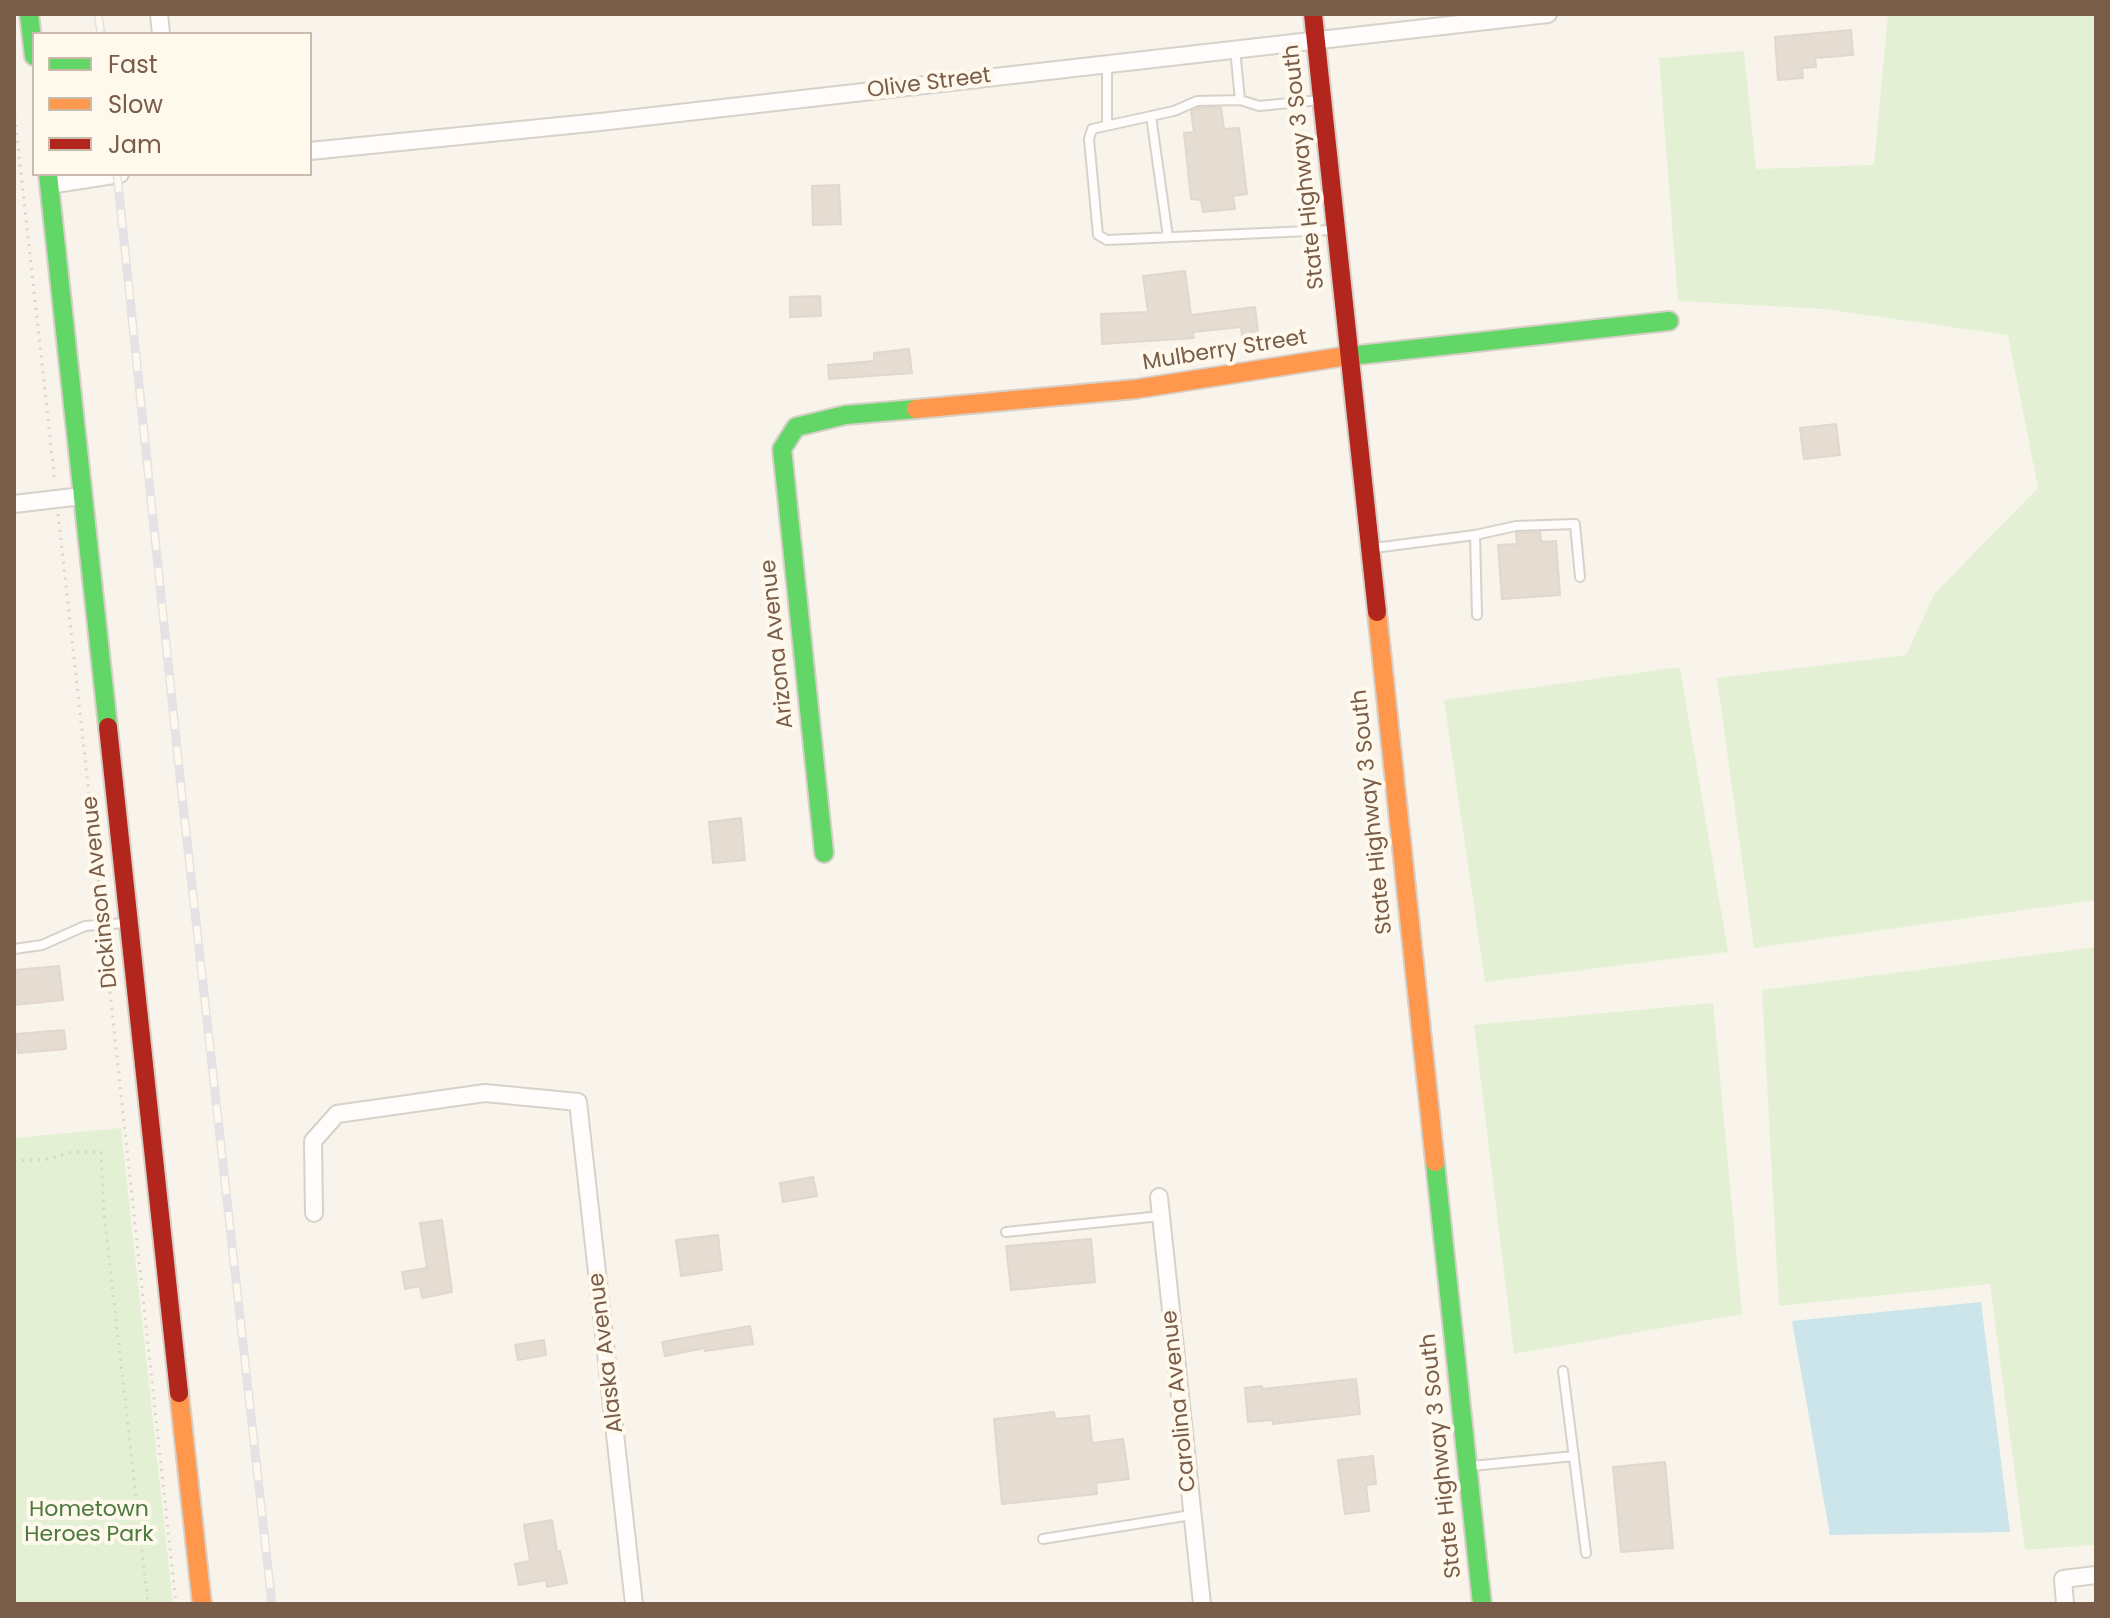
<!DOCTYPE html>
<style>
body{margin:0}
#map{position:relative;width:2110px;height:1618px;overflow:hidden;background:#f8f4eb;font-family:Poppins,sans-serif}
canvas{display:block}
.frame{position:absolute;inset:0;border:16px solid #795d48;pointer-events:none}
.legend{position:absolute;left:32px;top:32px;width:280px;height:144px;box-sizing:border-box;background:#fff9ed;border:2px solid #c9bbab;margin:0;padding:10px 14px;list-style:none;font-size:24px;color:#795d48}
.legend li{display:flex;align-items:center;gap:16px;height:40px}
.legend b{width:40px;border:2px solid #c9bbab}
</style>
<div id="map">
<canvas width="2110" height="1618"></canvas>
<div class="frame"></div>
<ul class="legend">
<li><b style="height:10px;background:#63d668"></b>Fast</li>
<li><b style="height:10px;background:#ff974d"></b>Slow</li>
<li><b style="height:10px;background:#b3261e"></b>Jam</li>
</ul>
</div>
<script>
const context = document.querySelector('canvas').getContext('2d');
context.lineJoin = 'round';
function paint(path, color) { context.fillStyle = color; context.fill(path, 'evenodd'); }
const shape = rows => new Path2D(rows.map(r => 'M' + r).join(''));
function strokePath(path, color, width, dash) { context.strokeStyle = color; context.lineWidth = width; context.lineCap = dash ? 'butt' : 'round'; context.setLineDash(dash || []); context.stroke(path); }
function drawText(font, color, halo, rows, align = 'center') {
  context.font = font + ' Poppins,sans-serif'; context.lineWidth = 8; context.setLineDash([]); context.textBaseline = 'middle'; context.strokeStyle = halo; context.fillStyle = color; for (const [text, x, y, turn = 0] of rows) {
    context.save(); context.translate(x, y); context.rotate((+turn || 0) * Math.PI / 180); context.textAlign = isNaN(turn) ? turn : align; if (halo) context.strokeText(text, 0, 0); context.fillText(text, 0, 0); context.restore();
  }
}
paint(shape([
 [1888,14,2096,14,2096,900,1754,948,1717,678,1906,655,1935,593,2038,488,2008,335,1824,309,1678,301,1659,58,1744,51,1756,169,1874,165],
 [1680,667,1728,952,1485,982,1444,700],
 [2096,947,2096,1545,2025,1550,1990,1284,1779,1306,1762,990],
 [1713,1003,1742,1314,1514,1354,1474,1025],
 [121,1128,173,1604,14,1604,14,1138]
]), '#e3f0d4');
paint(shape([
 [1981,1302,2010,1532,1830,1535,1792,1321]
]), '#cbe5ea');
const building = shape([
 [1851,30,1853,55,1815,58,1816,67,1802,68,1803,78,1778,80,1775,37,1851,30],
 [1221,107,1224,129,1239,128,1247,194,1233,196,1235,209,1203,212,1201,200,1191,199,1184,133,1194,132,1191,111,1199,108,1221,107],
 [839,185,841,224,813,225,812,186,839,185],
 [1185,271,1191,315,1255,307,1260,349,1244,350,1241,327,1193,332,1194,338,1102,344,1101,314,1148,312,1143,276,1185,271],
 [820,296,821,316,790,317,790,297,820,296],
 [909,349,912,373,829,379,828,365,874,361,874,353,909,349],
 [1836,424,1840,455,1804,459,1800,428,1836,424],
 [1540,532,1541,542,1556,541,1560,595,1502,599,1498,545,1517,544,1516,533,1540,532],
 [741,818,745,860,713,863,709,822,741,818],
 [59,966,63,1000,14,1005,14,970,59,966],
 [64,1030,66,1049,18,1053,16,1034,64,1030],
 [813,1177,817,1196,783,1202,780,1183,813,1177],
 [442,1220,452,1292,422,1298,420,1286,405,1289,402,1272,427,1268,420,1223,442,1220],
 [718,1235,722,1270,681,1276,676,1240,718,1235],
 [1091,1239,1095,1282,1011,1290,1006,1246,1091,1239],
 [750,1326,753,1344,705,1351,705,1348,665,1356,662,1342,750,1326],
 [544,1340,546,1355,518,1360,515,1345,544,1340],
 [1356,1379,1360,1414,1273,1424,1273,1420,1248,1422,1245,1388,1262,1386,1262,1389,1356,1379],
 [1054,1412,1055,1419,1089,1416,1092,1443,1123,1439,1129,1479,1096,1483,1097,1494,1002,1504,994,1419,1054,1412],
 [1373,1456,1376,1484,1366,1485,1369,1511,1345,1514,1338,1460,1373,1456],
 [1665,1462,1673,1548,1621,1552,1613,1467,1665,1462],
 [552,1520,557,1552,560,1551,567,1583,547,1587,546,1580,519,1585,515,1564,530,1561,524,1525,552,1520]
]);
paint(building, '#e5dcd2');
strokePath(building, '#e1d7cd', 2);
const lane = shape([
 [1235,49,1240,100],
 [1320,100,1259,106,1240,100,1197,101,1174,111,1092,129,1089,139,1098,235,1107,240,1331,230],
 [1151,116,1168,237],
 [1107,125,1107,63],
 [1475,535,1516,526,1575,524,1580,577],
 [1374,548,1475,535,1477,615],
 [14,949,42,945,85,926,124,923],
 [1006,1232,1161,1216],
 [1563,1371,1586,1553],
 [1472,1466,1574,1456],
 [1043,1539,1191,1515]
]);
const street = shape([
 [159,14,161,34],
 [310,151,600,122,1548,14],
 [49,185,120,174],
 [14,504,82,496],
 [1159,1197,1202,1604],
 [314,1213,313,1141,337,1114,485,1093,578,1102,634,1604],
 [2065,1604,2063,1579,2096,1575]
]);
const fast = shape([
 [29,14,34,56],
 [48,174,108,727],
 [1340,357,1669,321],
 [824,853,782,449,796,427,845,415,916,409],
 [1435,1162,1482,1604]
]);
const slow = shape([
 [916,409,1136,389,1340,357],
 [1377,612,1435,1162],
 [179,1393,202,1604]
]);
const jam = shape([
 [1313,14,1377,612],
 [108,727,179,1393]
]);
strokePath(lane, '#d7d1c9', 12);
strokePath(street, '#d7d1c9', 20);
strokePath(fast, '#d8d0c7', 22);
strokePath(slow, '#d8d0c7', 22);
strokePath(jam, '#d8d0c7', 22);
strokePath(shape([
 [14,109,55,483],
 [58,514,102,912],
 [104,936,176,1604],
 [14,1161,50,1159,71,1152,101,1152,104,1213,148,1604]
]), '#dbd4cd', 3, [2, 6]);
strokePath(lane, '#fefdfc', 8);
strokePath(street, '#fefdfc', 16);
strokePath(fast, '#63d668', 18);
strokePath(slow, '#ff974d', 18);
strokePath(jam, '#b3261e', 18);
const rail = shape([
 [98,14,101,34],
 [117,174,182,796,272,1604]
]);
strokePath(rail, '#e5e2e5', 9);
strokePath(rail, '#fff9ed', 6, [18]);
drawText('22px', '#795d48', '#fff9ed', [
 ["Olive Street",929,84,-7],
 ["State Highway 3 South",1305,167,-96],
 ["Mulberry Street",1225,351,-9],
 ["Arizona Avenue",778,644,-96],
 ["State Highway 3 South",1373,812,-96],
 ["Dickinson Avenue",101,892,-96],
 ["Alaska Avenue",607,1353,-97],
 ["Carolina Avenue",1180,1401,-96],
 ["State Highway 3 South",1442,1456,-96]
]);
drawText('22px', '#4b7a3c', '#fff9ed', [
 ["Hometown",89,1510],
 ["Heroes Park",89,1535]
]);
</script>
